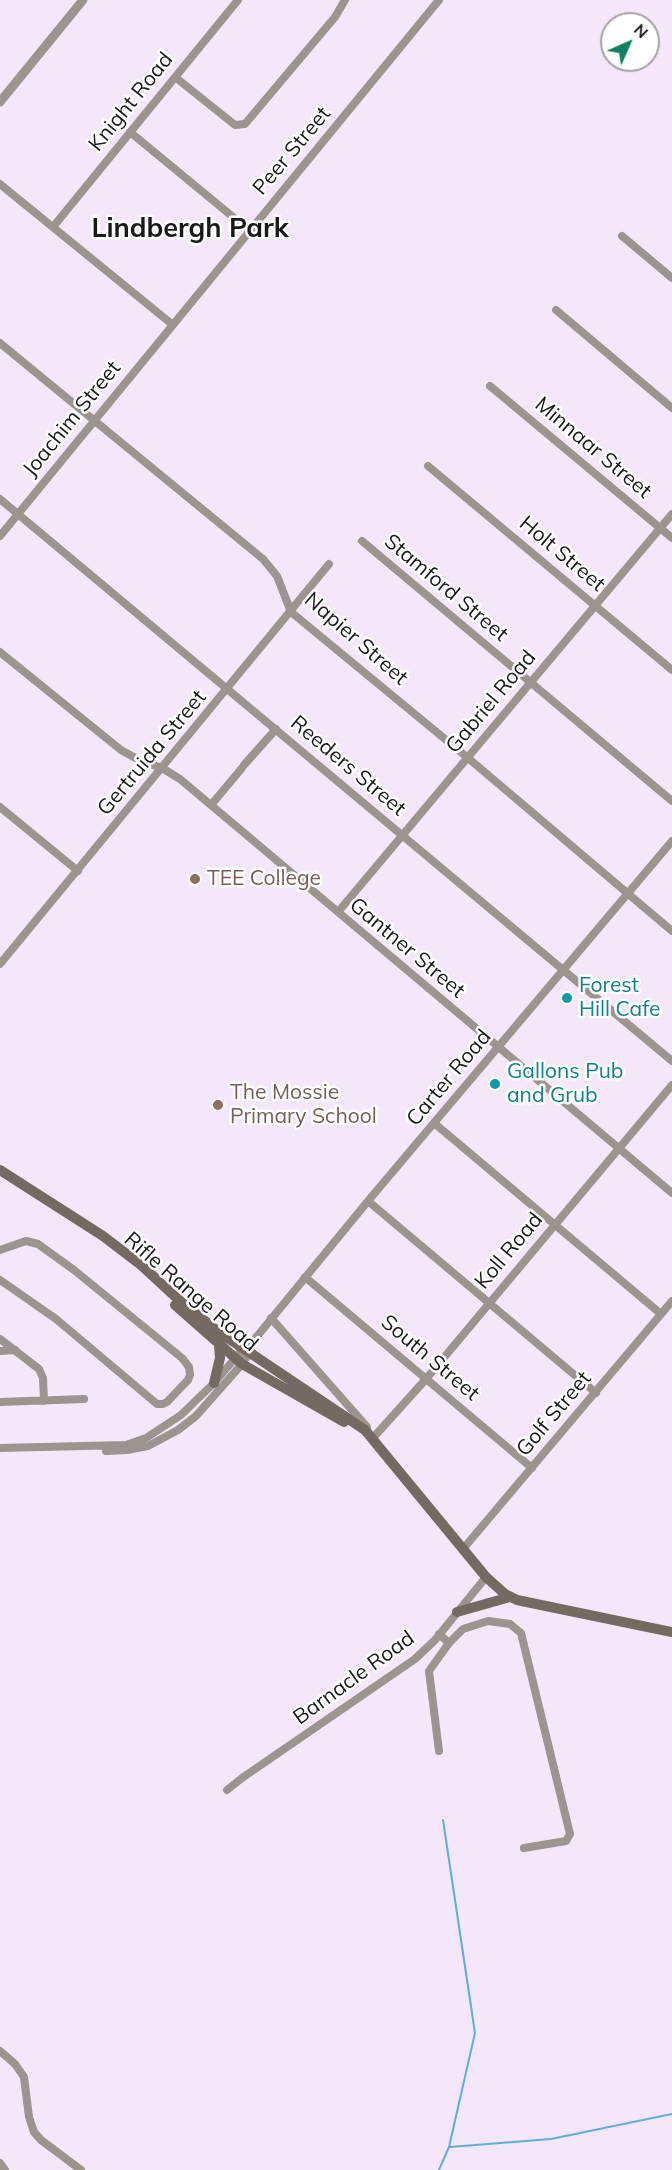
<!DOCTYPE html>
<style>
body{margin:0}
#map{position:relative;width:672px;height:2170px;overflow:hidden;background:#f4e7f9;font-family:Mulish,sans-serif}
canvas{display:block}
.north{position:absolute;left:600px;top:12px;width:60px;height:60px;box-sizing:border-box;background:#fff;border:2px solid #a4a2a5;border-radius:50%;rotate:45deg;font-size:16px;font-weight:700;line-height:24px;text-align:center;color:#1b171d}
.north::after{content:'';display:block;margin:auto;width:21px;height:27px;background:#0d8260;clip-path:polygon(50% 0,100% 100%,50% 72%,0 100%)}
</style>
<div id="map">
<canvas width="672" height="2170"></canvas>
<div class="north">N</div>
</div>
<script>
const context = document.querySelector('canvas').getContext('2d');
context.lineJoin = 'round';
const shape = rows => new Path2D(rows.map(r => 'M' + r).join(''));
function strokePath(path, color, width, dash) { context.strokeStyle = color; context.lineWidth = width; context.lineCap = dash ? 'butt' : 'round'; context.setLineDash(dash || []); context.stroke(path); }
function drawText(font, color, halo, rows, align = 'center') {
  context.font = font + ' Mulish,sans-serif'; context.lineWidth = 5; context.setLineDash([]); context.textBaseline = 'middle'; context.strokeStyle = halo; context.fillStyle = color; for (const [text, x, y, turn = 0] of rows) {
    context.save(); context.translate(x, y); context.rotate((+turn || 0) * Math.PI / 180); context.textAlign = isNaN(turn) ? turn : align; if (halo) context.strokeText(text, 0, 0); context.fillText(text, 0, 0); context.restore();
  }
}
strokePath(shape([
 [450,2147,551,2139,672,2114],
 [439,2170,449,2147,475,2033,443,1820]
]), '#5faed8', 2);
strokePath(shape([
 [175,77,235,125,245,124,335,17,345,0],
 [130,132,250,231],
 [0,184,173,325],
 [53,227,238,0],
 [622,236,672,278],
 [556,310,672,408],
 [0,343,263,559,277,576,291,612,468,758,672,931],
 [490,386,672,538],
 [428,466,672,670],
 [0,499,672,1061],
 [0,536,439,0],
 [362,541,672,801],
 [0,652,121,750,139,760,162,768,180,779,672,1193],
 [244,765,276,729],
 [211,805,242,768],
 [0,807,78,871],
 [338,912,672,514],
 [0,964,329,564],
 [434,1123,661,1314],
 [368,1201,596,1393],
 [0,1250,26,1241,38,1244,74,1270,182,1358,189,1367,190,1375,188,1380,167,1402,163,1404,157,1404,56,1319,0,1280],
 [305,1277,532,1468],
 [271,1318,367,1427],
 [0,1339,39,1369,43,1378,44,1401],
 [0,1351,15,1350],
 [0,1402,84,1399],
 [372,1439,426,1379,672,1085],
 [0,1448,126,1445,146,1438,181,1415,214,1383,243,1349,254,1340,368,1201,672,841],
 [106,1451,127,1450,148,1446,178,1430,196,1416,242,1364,251,1350],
 [463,1549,672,1301],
 [439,1634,449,1643,463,1629,488,1621,510,1624,521,1633,570,1834,566,1841,524,1848],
 [439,1751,429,1671,449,1643],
 [227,1790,242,1778,415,1659,435,1640,486,1577],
 [0,2051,15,2064,24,2077,29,2117,34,2132,41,2140,81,2170],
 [0,2163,5,2170]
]), '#9c948e', 8);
strokePath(shape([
 [0,102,83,0]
]), '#9c948e', 9);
strokePath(shape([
 [0,1170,103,1236,141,1265,179,1300,216,1330,365,1430,486,1577,505,1594,517,1600,541,1605,672,1632],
 [175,1305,242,1364,344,1422],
 [214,1383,220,1358,219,1345],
 [457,1612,510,1597]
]), '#756a62', 10);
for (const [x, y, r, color] of [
 [195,879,6,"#8d6e63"],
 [567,998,6,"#0f9aa8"],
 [495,1084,6,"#0f9aa8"],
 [218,1105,6,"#8d6e63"]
]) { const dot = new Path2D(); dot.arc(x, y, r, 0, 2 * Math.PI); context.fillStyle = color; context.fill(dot); strokePath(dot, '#fff', 2); }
drawText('21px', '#1b171d', '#fff', [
 ["Knight Road",131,102,-51],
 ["Peer Street",292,151,-50],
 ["Joachim Street",72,419,-51],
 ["Minnaar Street",593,448,40],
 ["Holt Street",562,554,40],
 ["Stamford Street",446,588,40],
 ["Napier Street",356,639,41],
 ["Gabriel Road",491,702,-50],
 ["Gertruida Street",152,753,-50],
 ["Reeders Street",348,766,40],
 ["Gantner Street",407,948,40],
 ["Carter Road",449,1078,-50],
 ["Koll Road",509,1251,-50],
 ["Rifle Range Road",191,1292,41],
 ["South Street",430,1358,40],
 ["Golf Street",554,1414,-50],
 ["Barnacle Road",354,1678,-36]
]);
drawText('21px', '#785e54', '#fff', [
 ["TEE College",207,879],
 ["The Mossie",230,1093],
 ["Primary School",230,1117]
], 'left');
drawText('21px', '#0d838f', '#fff', [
 ["Forest",579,986],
 ["Hill Cafe",579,1010],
 ["Gallons Pub",507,1072],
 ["and Grub",507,1096]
], 'left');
drawText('bold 27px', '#1b171d', '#fff', [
 ["Lindbergh Park",190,229]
]);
</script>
